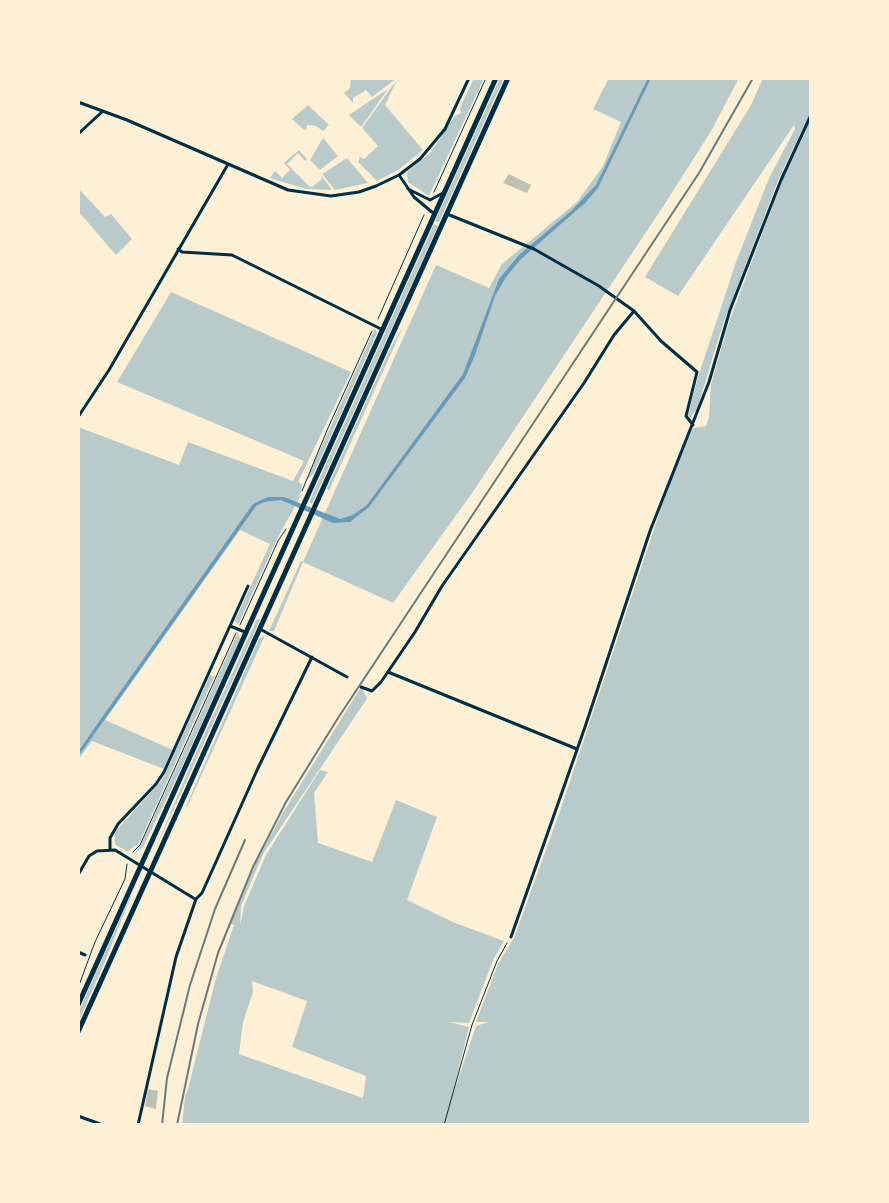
<!DOCTYPE html>
<style>
body{margin:0}
#map{position:relative;width:889px;height:1203px;overflow:hidden;background:#fdf0d5;font-family:Rubik,sans-serif}
canvas{display:block}
.frame{position:absolute;inset:0;border:80px solid #fdf0d5;pointer-events:none}
</style>
<div id="map">
<canvas width="889" height="1203"></canvas>
<div class="frame"></div>
</div>
<script>
const context = document.querySelector('canvas').getContext('2d');
context.lineJoin = 'round';
function paint(path, color) { context.fillStyle = color; context.fill(path, 'evenodd'); }
const shape = rows => new Path2D(rows.map(r => 'M' + r).join(''));
function strokePath(path, color, width, dash) { context.strokeStyle = color; context.lineWidth = width; context.lineCap = dash ? 'butt' : 'round'; context.setLineDash(dash || []); context.stroke(path); }
paint(shape([
 [351,78,397,78,372,97,366,90,353,98,353,103,344,93,350,88],
 [401,78,395,84,385,105,423,150,398,170,377,181,358,162,360,157,364,159,378,146,362,128,393,85],
 [474,78,484,78,429,196,408,182,407,172,430,153,455,116,461,113,460,108],
 [500,78,504,78,439,222,437,222,435,221],
 [609,78,739,78,710,133,664,205,472,493,393,603,303,562,274,631,269,631,301,561,303,562,436,265,489,288,502,264,577,202,603,166,621,122,593,109],
 [763,78,811,78,811,1125,182,1125,185,1096,188,1089,216,978,234,925,230,923,257,861,284,811,361,687,367,698,364,703,263,854,241,906,240,926,244,906,266,855,320,770,328,772,314,793,318,843,372,862,396,800,437,817,407,900,455,923,504,941,494,958,469,1023,449,1022,469,1027,451,1100,476,1026,488,1022,476,1022,498,964,514,938,560,811,667,490,693,428,706,426,709,417,711,385,728,325,782,181,807,129,804,126,779,178,723,324,697,409,690,418,688,415,699,374,736,262,769,178,795,129,794,125,678,296,645,277,751,105],
 [252,981,307,1001,292,1047,366,1076,363,1098,239,1054,243,1022,253,992],
 [388,89,361,127,349,115],
 [308,105,329,125,323,131,316,126,307,125,306,130,304,130,292,119],
 [323,138,338,156,320,170,310,160],
 [299,150,307,159,305,161,298,153,287,164,309,186,312,187,322,179,321,175,332,190,306,189,270,178,275,171,282,178,290,170,284,163],
 [347,158,368,183,335,190,322,174],
 [78,188,105,217,111,214,132,239,116,255,78,211],
 [434,224,438,226,312,504,309,502],
 [171,292,351,372,298,482,302,484,300,497,277,539,238,625,235,620,270,544,240,530,105,720,173,750,164,769,92,741,78,760,78,427,179,465,188,442,293,481,304,461,117,382],
 [403,327,329,491,327,488,392,345],
 [375,328,377,333,314,473,306,481],
 [257,619,260,620,154,852,191,764],
 [238,632,240,639,180,771,143,847,134,854,141,845],
 [265,635,187,807,186,806,259,639],
 [210,675,214,677,139,843,127,852,115,844,115,832,162,780],
 [135,886,106,959,78,1023,78,1013]
]), '#b9caca');
paint(shape([
 [648,78,651,78,598,188,585,203,521,259,506,277,495,296,475,355,465,378,369,507,350,522,333,523,281,500,264,502,256,506,78,757,78,752,98,723,253,504,268,497,284,497,340,519,353,515,367,505,463,374,499,279,519,255,571,211,596,185]
]), '#669bbc');
paint(shape([
 [509,174,531,185,527,193,503,183],
 [148,1089,158,1091,156,1109,145,1106]
]), '#bec0b2');
strokePath(shape([
 [434,192,486,78],
 [378,319,424,215],
 [302,491,328,428,372,331],
 [240,625,278,541,286,529],
 [133,852,140,845,236,633],
 [78,988,95,942,125,879,127,864],
 [444,1125,472,1025,497,961,507,943]
]), '#003049', 1);
strokePath(shape([
 [78,102,127,120,288,190,331,196,359,192,376,186,399,175,420,159,445,129,469,78],
 [78,134,103,111],
 [399,175,414,197,433,213],
 [408,189,430,200,443,193],
 [447,214,534,249,599,286,634,311,661,341,697,372,686,416,693,425],
 [178,249,182,252,232,255,383,330],
 [78,417,109,370,227,166],
 [230,626,245,632],
 [260,629,347,677],
 [388,672,577,749],
 [361,687,372,691,381,682,415,632,442,586,584,383,614,335,634,311],
 [110,849,110,838,118,824,156,784,164,772,248,586],
 [78,875,89,856,97,851,115,850,195,899],
 [511,937,585,727,650,531,709,382,730,310,781,180,811,115],
 [78,952,85,955],
 [78,1116,103,1125],
 [138,1125,176,957,196,899,202,893,258,768,312,657]
]), '#003049', 3);
strokePath(shape([
 [78,1005,496,78],
 [78,1032,508,78]
]), '#003049', 5);
strokePath(shape([
 [162,1125,167,1078,190,985,215,909,245,840],
 [177,1125,198,1024,218,953,253,867,286,802,338,718,699,173,753,78]
]), '#657d81', 2);
</script>
